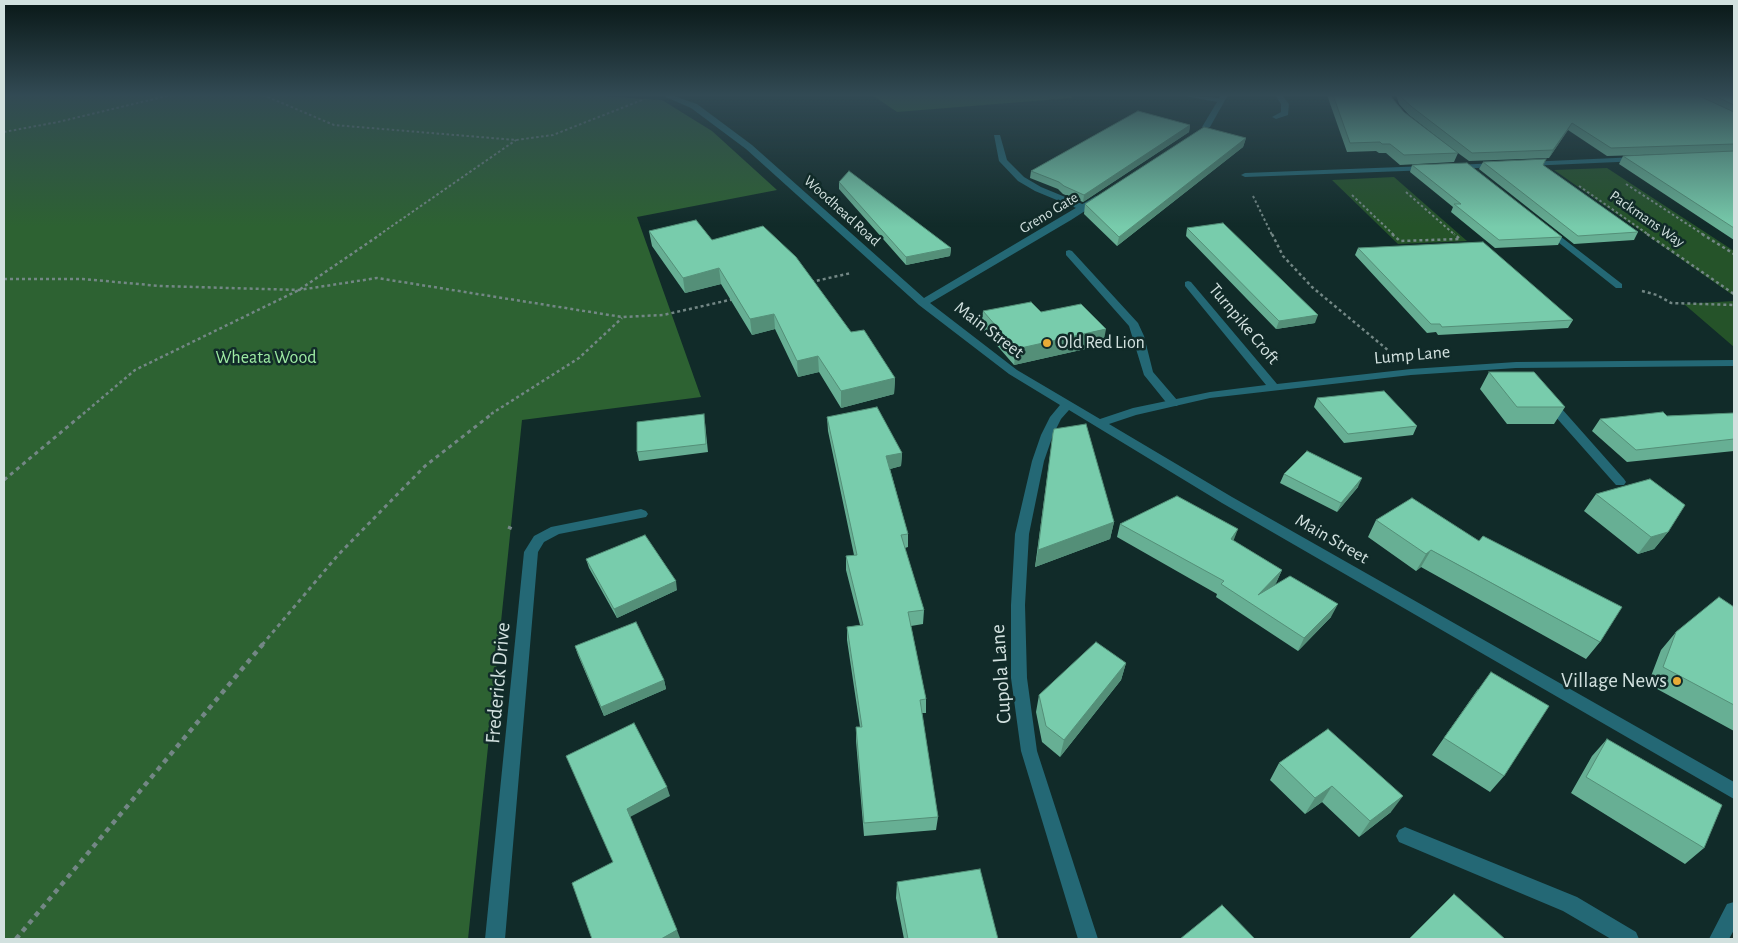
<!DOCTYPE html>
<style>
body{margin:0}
#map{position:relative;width:1738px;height:943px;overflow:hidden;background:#112b29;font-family:"Alegreya Sans",sans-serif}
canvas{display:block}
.frame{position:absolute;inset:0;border:5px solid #d2e1df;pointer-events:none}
</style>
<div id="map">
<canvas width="1738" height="943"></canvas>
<div class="frame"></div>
</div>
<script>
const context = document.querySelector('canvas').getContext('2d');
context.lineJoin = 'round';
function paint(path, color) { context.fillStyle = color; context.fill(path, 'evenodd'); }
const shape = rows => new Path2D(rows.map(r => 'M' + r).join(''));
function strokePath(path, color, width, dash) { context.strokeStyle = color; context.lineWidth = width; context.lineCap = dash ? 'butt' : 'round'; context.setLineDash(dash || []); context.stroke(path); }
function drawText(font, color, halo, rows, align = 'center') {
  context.font = font + ' "Alegreya Sans",sans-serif'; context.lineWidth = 5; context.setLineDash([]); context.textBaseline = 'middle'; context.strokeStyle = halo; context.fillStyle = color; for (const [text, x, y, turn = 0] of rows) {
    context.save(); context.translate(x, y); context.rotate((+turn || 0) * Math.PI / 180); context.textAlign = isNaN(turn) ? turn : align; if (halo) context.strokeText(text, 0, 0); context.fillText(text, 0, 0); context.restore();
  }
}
paint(shape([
 [1607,168,1734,251,1734,296,1554,170],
 [1394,177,1467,241,1398,244,1332,180],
 [1734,301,1734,347,1684,304]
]), '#255329');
paint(shape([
 [4,95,586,95,662,100,712,131,777,190,637,217,701,397,522,420,468,939,4,939],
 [872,95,1071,95,1072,98,897,112]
]), '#2d6232');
strokePath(shape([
 [263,95,334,125,516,140,553,135,642,100],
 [4,132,58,122,171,95],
 [1626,184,1704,235],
 [1579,186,1649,235],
 [1406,192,1455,235],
 [1352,195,1394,235],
 [1253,196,1272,235],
 [379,235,516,140]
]), '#738785', 2, [2.5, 2.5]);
strokePath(shape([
 [1272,234,1283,256,1312,287,1389,351],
 [1392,234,1400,241,1460,239,1454,234],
 [1647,234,1734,294],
 [1702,234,1734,254],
 [4,279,83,279,160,286,299,290,377,278,622,317,663,315,734,299],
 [811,282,851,273],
 [1642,291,1657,295,1671,303,1734,305],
 [83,414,135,370,299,290,381,234],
 [491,414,579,358,622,318]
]), '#738785', 2.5, [3, 3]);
strokePath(shape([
 [4,480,84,413],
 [508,527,515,530],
 [262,645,338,555,425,466,493,413]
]), '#738785', 3, [4, 4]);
strokePath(shape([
 [16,939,263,644]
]), '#738785', 4.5, [5, 5]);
paint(shape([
 [1179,95,1219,98,1221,95,1228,95,1210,127,1206,129,1202,127,1217,102,1179,95],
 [1275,95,1282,95,1289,104,1288,115,1276,119,1272,117,1281,112,1281,104,1275,95],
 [994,135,1000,135,1007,160,1024,177,1041,187,1087,206,1087,210,1081,210,1035,191,1018,181,999,161,994,135],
 [1547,226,1622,284,1622,288,1616,288,1544,231,1543,229,1547,226],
 [1069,250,1072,251,1138,323,1144,336,1153,372,1177,400,1179,403,1177,406,1169,406,1144,375,1129,326,1066,255,1066,251,1069,250],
 [1550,399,1554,400,1624,479,1626,482,1624,485,1616,485,1546,406,1544,403,1550,399],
 [1405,827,1577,897,1636,932,1639,939,1611,939,1563,911,1399,842,1396,836,1399,830,1405,827]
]), '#246875');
paint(shape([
 [661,95,671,95,697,104,752,145,924,298,1096,196,1102,196,1102,200,1071,220,930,303,1017,370,1100,419,1133,408,1210,392,1266,385,1185,286,1185,282,1188,281,1191,282,1277,384,1411,369,1516,362,1734,360,1734,366,1516,368,1411,375,1210,398,1136,415,1109,424,1232,497,1734,782,1734,799,1222,503,1069,410,1061,419,1053,435,1044,461,1029,534,1025,605,1027,678,1037,751,1098,939,1078,939,1021,751,1011,678,1011,605,1015,534,1032,461,1041,435,1050,417,1060,405,1009,374,919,305,746,149,691,108,661,95],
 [1637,157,1640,157,1640,161,1527,166,1523,164,1527,162,1637,157],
 [1497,163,1500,163,1500,167,1455,169,1451,167,1455,165,1497,163],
 [1427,166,1431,168,1430,170,1245,177,1241,175,1245,173,1427,166],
 [641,509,646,511,648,514,646,517,559,534,544,542,538,552,505,939,485,939,524,552,534,536,551,527,641,509],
 [1734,902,1734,930,1729,939,1709,939,1727,904,1734,902]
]), '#246875');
paint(shape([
 [1327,95,1391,95,1392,98,1404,112,1455,151,1409,115,1399,104,1396,95,1734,95,1734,240,1619,164,1623,156,1673,154,1607,156,1568,130,1549,158,1469,161,1458,153,1454,162,1400,165,1386,153,1379,153,1376,151,1347,152],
 [1190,125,1189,132,1083,202,1063,194,1058,189,1030,178,1031,171],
 [1246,138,1243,147,1117,246,1084,214,1085,204],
 [1483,162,1543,166,1638,232,1634,240,1574,244,1479,169],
 [1412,165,1562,237,1558,245,1495,248,1451,212,1453,207,1410,172],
 [839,182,951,248,950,256,906,265,839,189],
 [1187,228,1315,323,1276,329,1186,236],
 [649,231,712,240,851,332,895,378,894,394,841,408,819,372,798,377,775,329,752,335,721,284,685,293,652,246],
 [1358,248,1573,320,1568,328,1438,335,1436,332,1427,333,1355,255],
 [983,311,1041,312,1103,345,1014,365,981,327],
 [1489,372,1565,407,1554,424,1507,424,1480,389],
 [1317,398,1417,426,1413,435,1344,443,1314,407],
 [1734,413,1734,451,1627,462,1592,431,1600,419],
 [827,417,902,453,901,466,890,469,908,534,908,547,905,548,924,610,923,624,911,626,926,699,926,713,922,713,938,817,936,830,864,836,856,741,856,727,860,727,847,640,847,627,860,625,846,570,846,556,854,555,828,431],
 [705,423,708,452,639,461,637,452],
 [1053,433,1114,522,1110,539,1035,567],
 [1284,474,1358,487,1337,512,1280,483],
 [1596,494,1668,532,1654,549,1638,554,1584,511],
 [1376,520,1600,642,1586,659,1421,567,1416,571,1368,537],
 [1120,524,1234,541,1282,570,1276,583,1273,586,1331,617,1298,651,1216,597,1217,594,1117,537],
 [586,559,677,590,617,618,589,568],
 [1734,607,1734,731,1648,684,1661,650,1676,632],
 [575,646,664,680,666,689,604,716,578,655],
 [1126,663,1121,680,1060,757,1042,742,1036,712,1039,695],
 [1478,689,1504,776,1490,792,1432,755],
 [1328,729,1391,812,1359,837,1322,802,1305,814,1270,780,1279,763],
 [1607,739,1704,848,1685,864,1571,793,1592,756],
 [897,882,998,939,904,939,896,898]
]), '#67af94');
paint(shape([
 [1572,123,1568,130,1549,158,1553,150],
 [1190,125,1189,132,1083,202,1084,195],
 [1246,138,1243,147,1117,246,1119,237],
 [951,248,950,256,906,265,906,257],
 [719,268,721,284,685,293,683,278],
 [774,314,775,329,752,335,750,319],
 [1318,315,1315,323,1276,329,1279,321],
 [1106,329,1103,345,1014,365,1016,349],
 [818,356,819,372,798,377,797,361],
 [895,378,894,394,841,408,841,391],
 [902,453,901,466,886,470,886,456],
 [1362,478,1358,487,1337,512,1341,503],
 [1114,522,1110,539,1035,567,1038,550],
 [1238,529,1233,542,1231,539],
 [1668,532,1654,549,1638,554,1651,537],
 [1431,550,1421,567,1416,571,1426,554],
 [1282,570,1276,583,1255,606,1258,595],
 [676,581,677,590,617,618,614,609],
 [1338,604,1331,617,1298,651,1304,638],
 [1126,663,1121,680,1060,757,1064,740],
 [664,680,666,689,604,716,601,707],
 [1332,786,1322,802,1305,814,1315,798],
 [667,787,670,796,630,817,627,809],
 [1403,796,1391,812,1359,837,1370,821],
 [677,930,680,938,677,939,661,939]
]), '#548f78');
const building = shape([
 [1333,95,1391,95,1392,98,1404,112,1458,153,1404,155,1390,144,1382,144,1380,142,1350,143,1333,95],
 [1401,95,1697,95,1734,112,1734,144,1611,148,1572,123,1553,150,1472,153,1412,107,1401,97,1401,95],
 [1713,95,1734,95,1734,105,1713,95],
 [1138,111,1190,125,1084,195,1064,186,1059,182,1031,171,1138,111],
 [1204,127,1246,138,1119,237,1085,204,1204,127],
 [1734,151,1734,228,1623,156,1734,151],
 [1546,159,1543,165,1638,232,1578,236,1483,162,1546,159],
 [1467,163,1562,237,1499,240,1454,204,1461,204,1412,165,1467,163],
 [849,171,951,248,906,257,839,182,849,171],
 [696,220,712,240,763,226,796,257,851,332,864,330,895,378,841,391,818,356,797,361,774,314,750,319,719,268,683,278,649,231,696,220],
 [1223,223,1318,315,1279,321,1187,228,1223,223],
 [1483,242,1573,320,1442,327,1440,324,1431,324,1358,248,1483,242],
 [1031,302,1041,312,1081,304,1106,329,1016,349,983,311,1031,302],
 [1489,372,1534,372,1565,407,1517,407,1489,372],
 [1384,391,1417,426,1348,434,1317,398,1384,391],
 [877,407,902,453,886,456,908,534,901,535,924,610,908,612,926,699,920,700,938,817,864,823,856,727,862,727,847,627,863,625,846,556,857,555,827,417,877,407],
 [1663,412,1667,416,1734,413,1734,439,1636,450,1600,419,1663,412],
 [704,414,706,444,637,452,637,422,704,414],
 [1086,424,1114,522,1038,550,1053,433,1054,429,1086,424],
 [1307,451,1362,478,1341,503,1284,474,1307,451],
 [1650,479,1685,505,1668,532,1651,537,1596,494,1650,479],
 [1177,496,1238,529,1231,539,1282,570,1258,595,1290,576,1338,604,1304,638,1221,584,1224,581,1120,524,1177,496],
 [1412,498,1479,541,1483,536,1622,607,1600,642,1431,550,1426,554,1376,520,1412,498],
 [645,535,676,581,614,609,586,559,645,535],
 [1719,597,1734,607,1734,705,1663,667,1676,632,1719,597],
 [636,622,664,680,601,707,575,646,636,622],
 [1096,642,1126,663,1064,740,1046,726,1039,695,1096,642],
 [1491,672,1549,706,1504,776,1444,738,1491,672],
 [634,723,667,787,627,809,677,930,661,939,592,939,572,883,613,862,566,756,634,723],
 [1328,729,1403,796,1370,821,1332,786,1315,798,1279,763,1328,729],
 [1607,739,1722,805,1704,848,1586,777,1607,739],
 [980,869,998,939,908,939,897,882,980,869],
 [1454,894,1505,939,1409,939,1454,894],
 [1222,905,1255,939,1180,939,1222,905]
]);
paint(building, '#78ccac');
strokePath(building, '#548f78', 1);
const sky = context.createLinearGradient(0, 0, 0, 227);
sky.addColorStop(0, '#091817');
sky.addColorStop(0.42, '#324a54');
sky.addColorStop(1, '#324a5400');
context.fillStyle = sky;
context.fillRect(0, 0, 1738, 227);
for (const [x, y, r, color] of [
 [1047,343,5,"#e8ab37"],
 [1677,681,5,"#e8ab37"]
]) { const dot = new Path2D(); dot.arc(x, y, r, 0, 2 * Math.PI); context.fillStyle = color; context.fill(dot); strokePath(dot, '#112b29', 2); }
drawText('15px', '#d2e1df', '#112b29', [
 ["Woodhead Road",842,211,42],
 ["Greno Gate",1049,213,-31],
 ["Packmans Way",1647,219,35]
]);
drawText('18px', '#d2e1df', '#112b29', [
 ["Turnpike Croft",1244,324,50],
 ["Main Street",989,330,37],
 ["Lump Lane",1412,355,-5],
 ["Main Street",1332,539,30]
]);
drawText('18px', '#d2e1df', '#112b29', [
 ["Old Red Lion",1057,343]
], 'left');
drawText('18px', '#9eeba3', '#112b29', [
 ["Wheata Wood",266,358]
]);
drawText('21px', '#d2e1df', '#112b29', [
 ["Cupola Lane",1001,674,-94],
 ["Frederick Drive",498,683,-85]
]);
drawText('21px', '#d2e1df', '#112b29', [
 ["Village News",1667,681]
], 'right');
</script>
